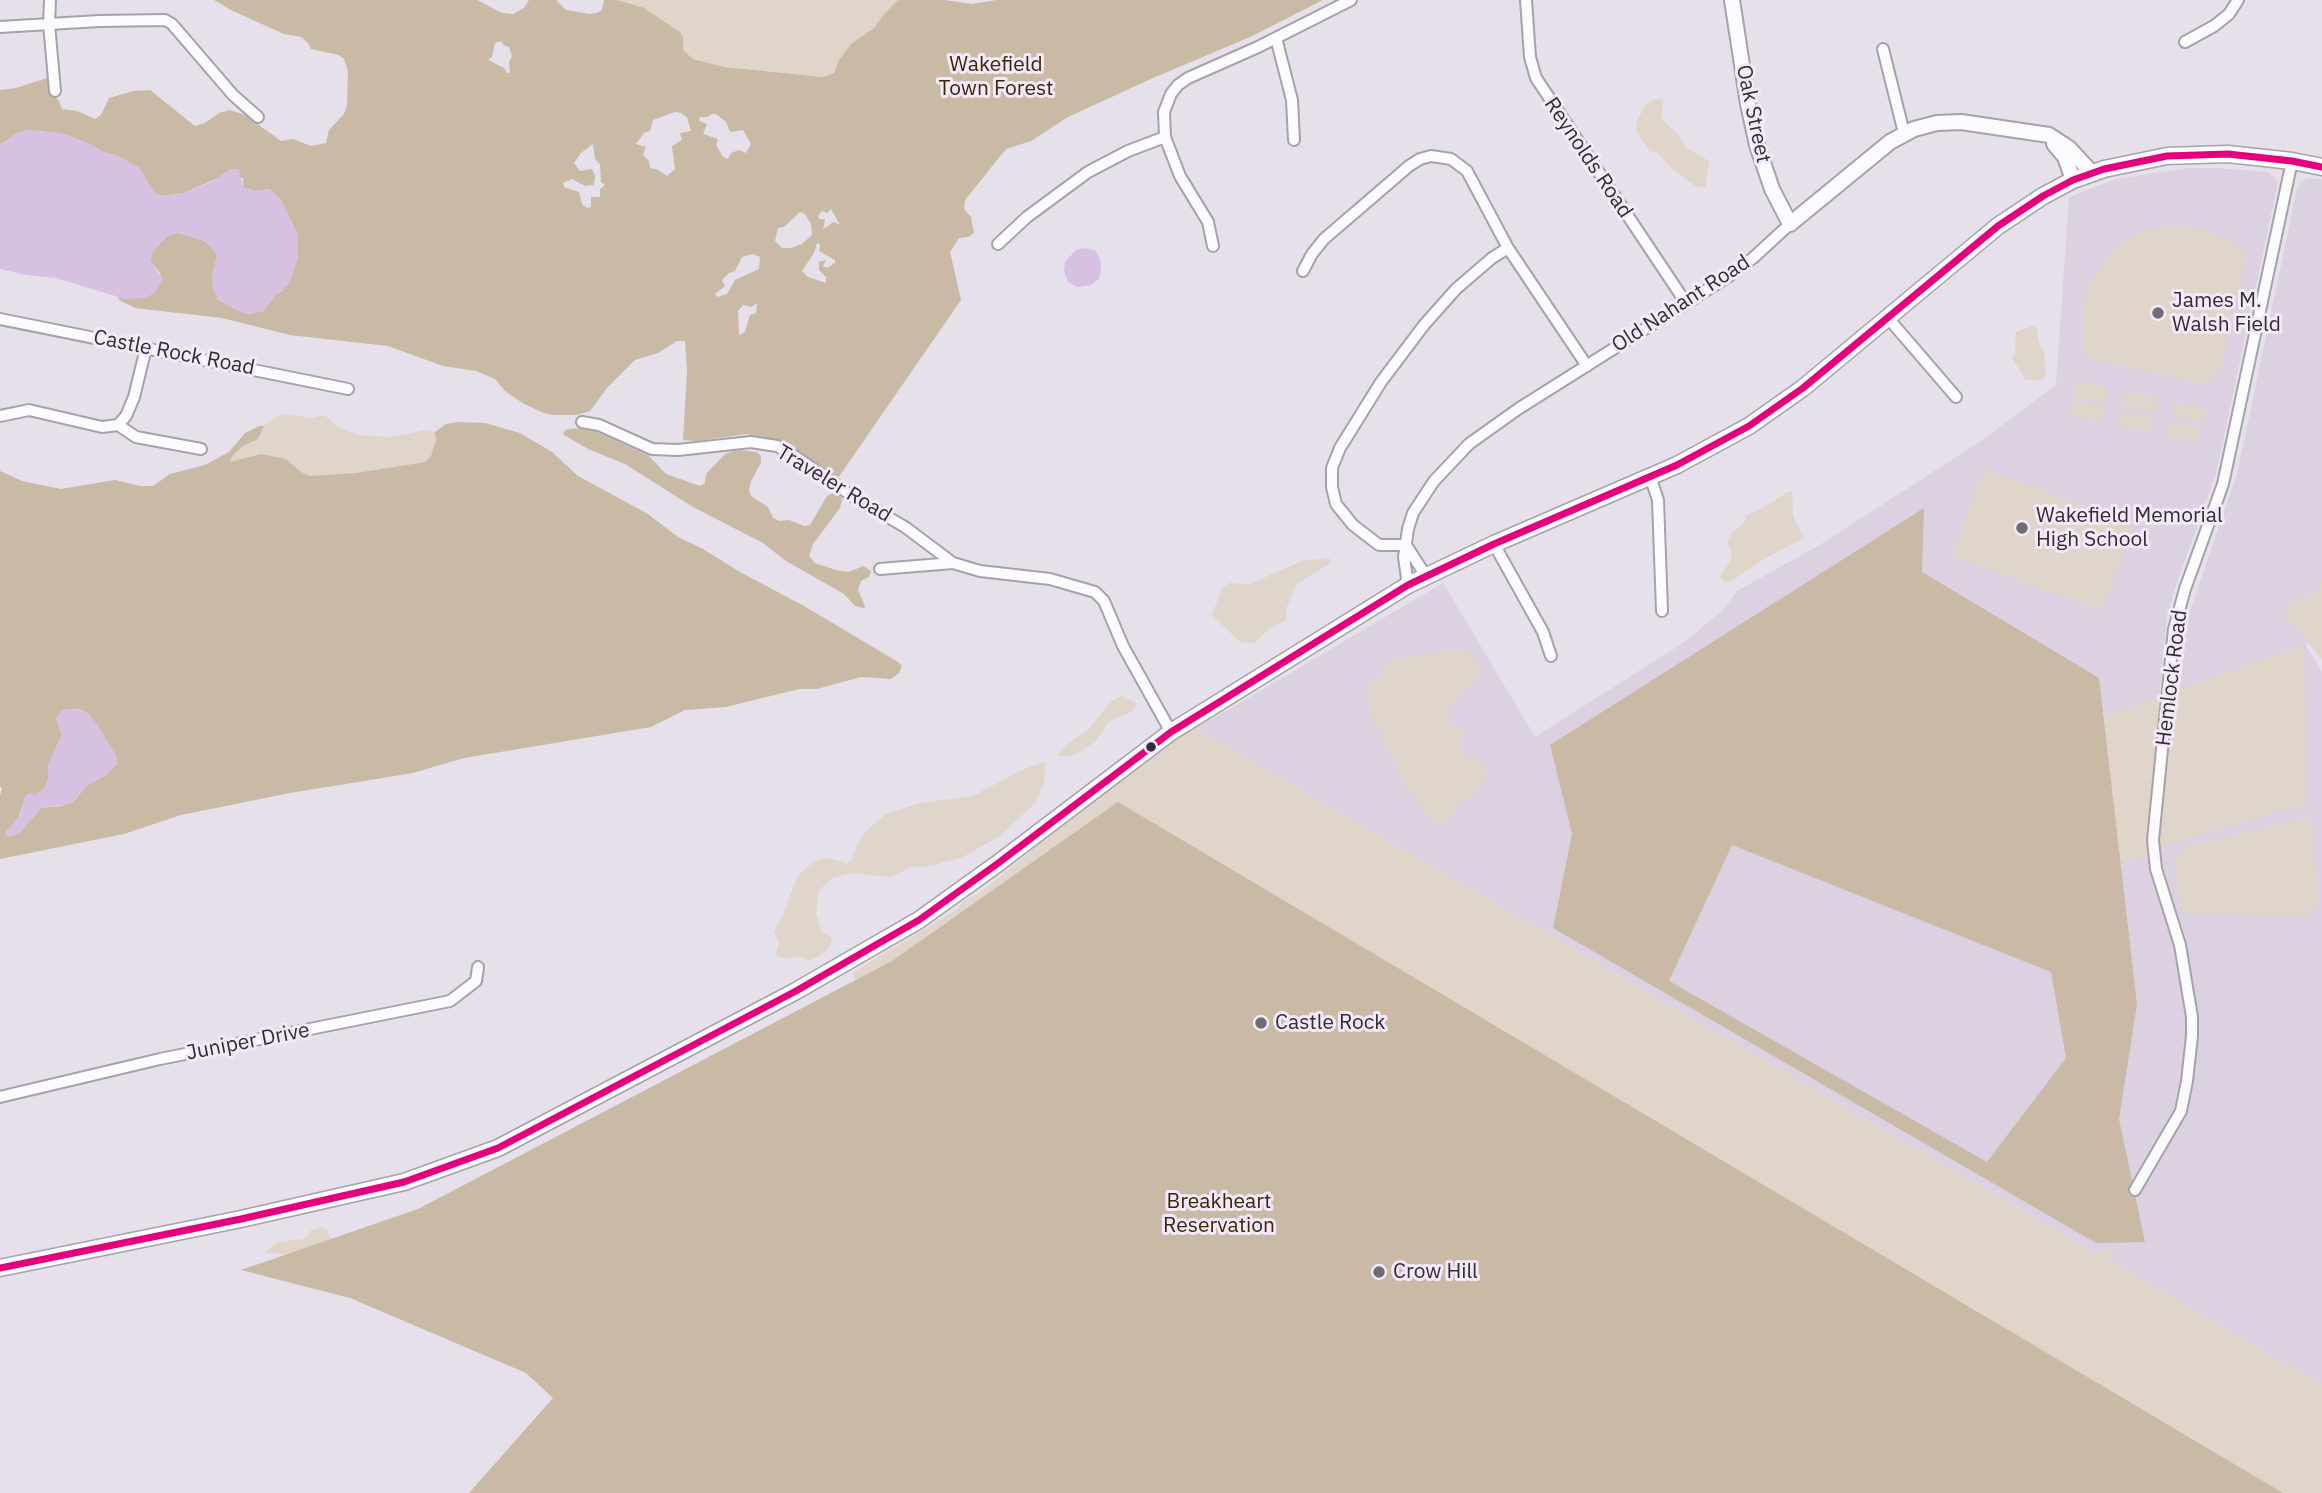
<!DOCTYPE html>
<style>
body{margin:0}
canvas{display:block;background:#e5e0e9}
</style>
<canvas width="2322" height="1493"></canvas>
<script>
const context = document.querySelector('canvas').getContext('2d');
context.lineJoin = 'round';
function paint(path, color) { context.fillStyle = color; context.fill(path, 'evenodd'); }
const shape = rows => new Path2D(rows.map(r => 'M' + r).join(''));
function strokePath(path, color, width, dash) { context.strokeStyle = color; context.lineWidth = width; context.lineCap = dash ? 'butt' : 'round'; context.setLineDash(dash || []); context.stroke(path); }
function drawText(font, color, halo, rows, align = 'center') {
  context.font = font + ' "IBM Plex Sans",sans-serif'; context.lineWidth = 6; context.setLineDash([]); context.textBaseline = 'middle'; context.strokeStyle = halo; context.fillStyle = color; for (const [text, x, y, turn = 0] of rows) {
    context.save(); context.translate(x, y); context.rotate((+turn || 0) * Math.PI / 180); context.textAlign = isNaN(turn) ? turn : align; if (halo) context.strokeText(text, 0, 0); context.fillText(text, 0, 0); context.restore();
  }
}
paint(shape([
 [2188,168,2217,168,2268,172,2276,179,2277,187,2216,474,2175,588,2167,617,2159,698,2059,732,1928,918,2141,857,2163,846,2304,645,2180,690,2185,632,2189,614,2237,474,2297,189,2301,182,2308,178,2322,180,2322,639,2305,645,2322,671,2322,1385,1194,728,1221,714,1443,583,1535,737,1683,643,1723,610,1737,591,1821,544,1978,443,2056,385,2069,197,2116,179]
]), '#dbd1e1');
paint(shape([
 [617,0,898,0,884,14,874,28,851,44,839,60,834,73,823,77,724,67,693,59,683,50,683,37,680,32,644,8],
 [1655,99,1662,99,1663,102,1661,119,1679,135,1686,148,1709,161,1705,188,1695,186,1669,166,1659,154,1650,151,1637,132,1636,124,1645,105],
 [2175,225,2202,229,2225,238,2247,253,2219,375,2204,384,2083,357,2083,303,2092,278,2107,258,2127,239,2151,229],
 [2032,326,2037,328,2038,341,2044,352,2046,376,2041,380,2026,380,2012,358,2015,353,2016,332],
 [2077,382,2108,388,2105,403,2073,397],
 [2125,391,2157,398,2154,413,2122,406],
 [2073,401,2104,407,2101,422,2069,415],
 [2174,402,2206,408,2203,423,2171,416],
 [2121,411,2153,417,2150,432,2118,426],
 [287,414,312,418,324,415,340,428,358,435,390,437,427,430,435,432,436,440,431,456,426,462,356,473,310,476,301,472,286,459,261,454,230,463,233,455,243,446,258,439,264,426,277,416],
 [2170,422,2201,428,2198,443,2166,436],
 [1984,469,2134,524,2101,611,1952,555],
 [1788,492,1792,492,1793,516,1804,538,1762,560,1730,582,1725,582,1720,577,1731,560,1732,554,1728,543,1731,533,1744,523,1747,514,1757,511],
 [1328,558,1331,560,1328,565,1297,583,1286,609,1287,619,1271,628,1253,643,1240,642,1212,615,1222,588,1229,583,1250,584,1302,561],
 [2322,580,2322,659,2288,620,2286,615,2292,602,2319,589],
 [2304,645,2306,803,2163,846,2141,857,1927,918,2059,732],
 [1459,649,1471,654,1482,667,1477,676,1449,708,1447,717,1454,726,1468,731,1459,743,1463,755,1480,760,1487,767,1481,789,1459,804,1446,824,1433,821,1402,780,1370,711,1366,691,1372,680,1381,675,1387,663,1392,660],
 [1122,696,1136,703,1133,711,1108,722,1095,742,1075,755,1066,757,1057,755,1069,743,1089,729,1111,701],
 [1194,728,2095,1253,2116,1246,2109,1261,2322,1385,2322,1493,776,1493,943,1167,852,973,956,910,964,901,981,892,1092,801,1151,756],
 [1046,762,1044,781,1036,802,1000,836,963,857,931,866,911,867,891,877,850,873,833,878,819,890,816,913,821,932,830,936,832,940,828,949,818,957,808,961,801,956,786,959,776,955,779,942,774,931,780,921,798,876,814,861,826,858,848,863,852,859,858,842,865,832,886,814,920,803,973,796,1026,768],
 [2312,816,2318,903,2308,916,2182,913,2174,861,2180,851,2186,845,2217,840],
 [322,1227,328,1231,332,1244,301,1255,264,1253,278,1242,303,1239,308,1236,311,1230]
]), '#dfd5ca');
paint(shape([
 [214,0,477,0,502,13,513,14,524,8,529,0,556,0,566,10,589,14,597,13,602,10,604,0,617,0,644,8,680,32,683,37,683,50,693,59,724,67,823,77,834,73,839,60,851,44,874,28,884,14,898,0,944,0,972,4,997,0,1323,0,1250,37,1153,78,1068,117,1031,141,1006,149,965,200,964,209,971,217,974,233,968,237,959,238,950,252,961,300,838,478,792,447,764,437,747,434,696,441,683,440,687,371,685,341,677,341,658,353,635,360,607,388,590,411,577,415,553,415,544,413,524,404,505,391,495,379,476,371,443,366,388,346,290,335,222,318,135,308,119,300,118,296,125,299,161,274,150,261,153,251,167,236,178,233,205,241,213,249,217,256,212,277,218,300,239,311,251,314,270,303,276,294,283,290,298,236,281,200,269,189,256,191,243,188,243,178,220,177,184,193,162,196,155,193,139,168,118,156,103,152,73,137,40,131,25,130,16,134,0,145,0,90,16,88,47,78,53,94,59,101,62,109,77,111,95,119,101,115,109,98,133,91,150,90,195,126,205,123,219,113,230,110,245,115,281,141,293,139,311,146,326,143,329,130,344,114,347,105,348,71,344,59,339,55,311,49,308,43,301,37,284,34,231,10],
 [501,41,503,45,509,47,512,56,509,62,510,73,507,73,504,68,488,60,492,57,495,43],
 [675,112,681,113,687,117,691,131,680,133,682,140,672,146,675,169,667,176,656,169,650,168,649,161,643,155,646,147,636,144,644,133,650,131,653,120],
 [712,114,716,114,726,122,730,132,743,130,751,144,746,153,739,150,731,153,728,159,723,157,716,145,718,139,703,134,707,124,699,121,700,117,707,117],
 [593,144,595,159,600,164,601,182,605,185,600,189,600,197,591,197,591,207,587,208,582,204,579,192,564,187,563,183,572,179,585,186,594,185,595,176,592,169,580,171,574,163,581,153],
 [831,209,840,225,834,222,823,229,825,219,819,219,818,216,822,211,827,213],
 [800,212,805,214,811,224,812,235,802,244,791,248,782,248,775,241,778,228,784,227],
 [817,243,820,244,819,251,835,260,835,263,827,268,823,266,826,260,819,262,819,270,826,277,826,283,808,277,802,271,814,253],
 [753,254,760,257,759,269,735,280,727,294,717,297,715,294,725,286,722,280,729,273,735,271,742,257],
 [757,303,756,313,750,315,745,332,739,335,738,311,743,305,751,307],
 [457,422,485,423,520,433,552,452,578,476,648,514,678,537,703,549,740,572,804,606,898,662,902,666,899,673,891,679,861,677,817,689,799,689,726,707,685,710,651,727,464,758,413,773,290,793,181,815,124,834,0,859,0,795,2,789,0,786,0,471,22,481,61,489,115,480,140,486,153,486,170,474,205,465,229,452,245,433,259,426,264,426,258,439,243,446,233,455,230,462,261,454,286,459,301,472,310,476,356,473,425,462,431,456,436,440,435,432,446,424],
 [69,709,79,709,89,714,116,756,106,775,86,786,76,799,62,806,41,808,25,826,6,832,18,819,26,795,36,795,45,788,48,779,48,765,62,735,56,718,62,711],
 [583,428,593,430,649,456,666,474,700,486,705,483,706,474,725,454,738,450,757,452,761,456,761,463,751,481,749,490,751,496,768,507,773,518,779,521,789,520,804,526,810,525,827,496,833,493,839,494,842,499,840,508,813,544,809,556,815,563,836,570,849,572,863,566,871,571,869,577,861,581,858,590,865,606,864,608,855,606,844,594,786,561,763,543,693,507,625,464,588,449,564,435,563,432,568,429],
 [1924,508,1922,572,2099,678,2137,1004,2119,1119,2145,1242,2096,1243,1553,928,1572,834,1550,745],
 [1732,845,2051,972,2066,1058,1987,1162,1669,981],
 [1118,802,2283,1493,469,1493,553,1398,526,1373,350,1298,241,1270,418,1209,892,961]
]), '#c8baa5');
paint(shape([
 [25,130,61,133,91,144,103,152,118,156,139,168,155,193,162,196,184,193,211,182,230,169,239,169,243,188,256,191,269,189,281,200,298,236,298,258,289,284,276,294,264,311,251,314,239,311,218,300,213,288,212,277,217,256,213,249,205,241,178,233,167,236,153,251,150,261,163,279,155,293,145,298,125,299,56,278,26,275,0,269,0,145,16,134],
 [1082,248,1095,250,1100,259,1101,271,1099,279,1091,285,1077,287,1068,282,1064,271,1065,262,1076,250],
 [74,708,89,714,98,725,116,756,117,765,106,775,86,786,71,804,41,808,21,832,11,837,5,836,8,829,20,815,26,795,30,793,36,795,45,788,48,779,48,765,62,735,56,718,62,711]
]), '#d6c1e2');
const minor = shape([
 [50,0,49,24,55,91],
 [1526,0,1530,57,1536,78,1686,303],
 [0,27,99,21,165,20,172,24,233,95,258,117],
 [1276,38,1292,100,1294,140],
 [2185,42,2214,26,2229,14,2238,0],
 [1883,49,1904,133],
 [998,244,1027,217,1088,172,1128,151,1165,137],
 [1213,246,1208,222,1180,176,1165,137,1164,112,1171,94,1178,85,1188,78,1258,47,1351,0],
 [1303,271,1312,254,1324,239,1409,166,1420,159,1431,156,1451,159,1467,171,1508,248],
 [1888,318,1956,397],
 [0,319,348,389],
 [0,416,29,410,102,427,118,425,126,416,134,397,146,348],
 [582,422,599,425,652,449,678,450,751,442,777,446,796,457,855,498,905,527,953,563,980,571,1050,579,1095,592,1104,601,1123,646,1171,732],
 [118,425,136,437,201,449],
 [1650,476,1658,500,1662,611],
 [1494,544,1543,632,1551,656],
 [1406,545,1379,545,1353,525,1336,504,1332,487,1332,468,1340,448,1381,382,1424,325,1456,289,1492,258,1508,248,1587,366],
 [1406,545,1426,576],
 [880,569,953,563],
 [1408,585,1404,557,1408,529,1413,513,1434,481,1469,444,1518,409,1729,276,1753,258,1790,224],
 [0,1097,160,1059,450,1001,476,981,478,967],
 [2135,1190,2181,1111,2187,1081,2192,1036,2192,1017,2180,945,2156,869,2153,840,2174,629,2185,589,2223,484,2292,161]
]);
const tertiary = shape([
 [1732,0,1748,104,1757,145,1772,189,1790,224,1890,142,1914,129,1937,123,1961,122,2049,135,2069,148,2092,173],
 [2054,144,2065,157,2073,180]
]);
const secondary = shape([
 [0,1268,241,1219,404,1182,498,1148,796,991,919,920,997,864,1171,732,1408,585,1494,544,1677,465,1749,426,1803,388,1998,226,2043,196,2073,180,2104,169,2167,156,2228,154,2292,161,2322,167]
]);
strokePath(minor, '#a6a2a9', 14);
strokePath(tertiary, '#a6a2a9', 18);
strokePath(secondary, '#a6a2a9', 19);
strokePath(minor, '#fbfafc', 10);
strokePath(tertiary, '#fbfafc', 14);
strokePath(secondary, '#fbfafc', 16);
strokePath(shape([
 [0,1268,241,1219,404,1182,498,1148,796,991,919,920,997,864,1171,732,1408,585,1494,544,1677,465,1749,426,1803,388,1998,226,2043,196,2073,180,2104,169,2167,156,2228,154,2292,161,2322,167]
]), '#e5007d', 7);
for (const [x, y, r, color] of [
 [2158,313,7,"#706c73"],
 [2022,528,7,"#706c73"],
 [1151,747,6,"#312d33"],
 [1261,1023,7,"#706c73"],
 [1379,1272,7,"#706c73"]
]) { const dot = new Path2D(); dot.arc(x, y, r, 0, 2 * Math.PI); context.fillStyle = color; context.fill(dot); strokePath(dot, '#f4e9fa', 2.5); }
drawText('21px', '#392802', '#f4e9fa', [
 ["Wakefield",996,65],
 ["Town Forest",996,89],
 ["Breakheart",1219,1202],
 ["Reservation",1219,1226]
]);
drawText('21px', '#312d33', '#f4e9fa', [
 ["Oak Street",1753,114,78],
 ["Reynolds Road",1588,158,56],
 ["Old Nahant Road",1681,304,-33],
 ["Castle Rock Road",174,353,11],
 ["Traveler Road",834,484,31],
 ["Hemlock Road",2172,678,-83],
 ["Juniper Drive",248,1042,-11]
]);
drawText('21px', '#312d33', '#f4e9fa', [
 ["James M.",2172,301],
 ["Walsh Field",2172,325],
 ["Wakefield Memorial",2036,516],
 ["High School",2036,540],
 ["Castle Rock",1275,1023],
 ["Crow Hill",1393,1272]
], 'left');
</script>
